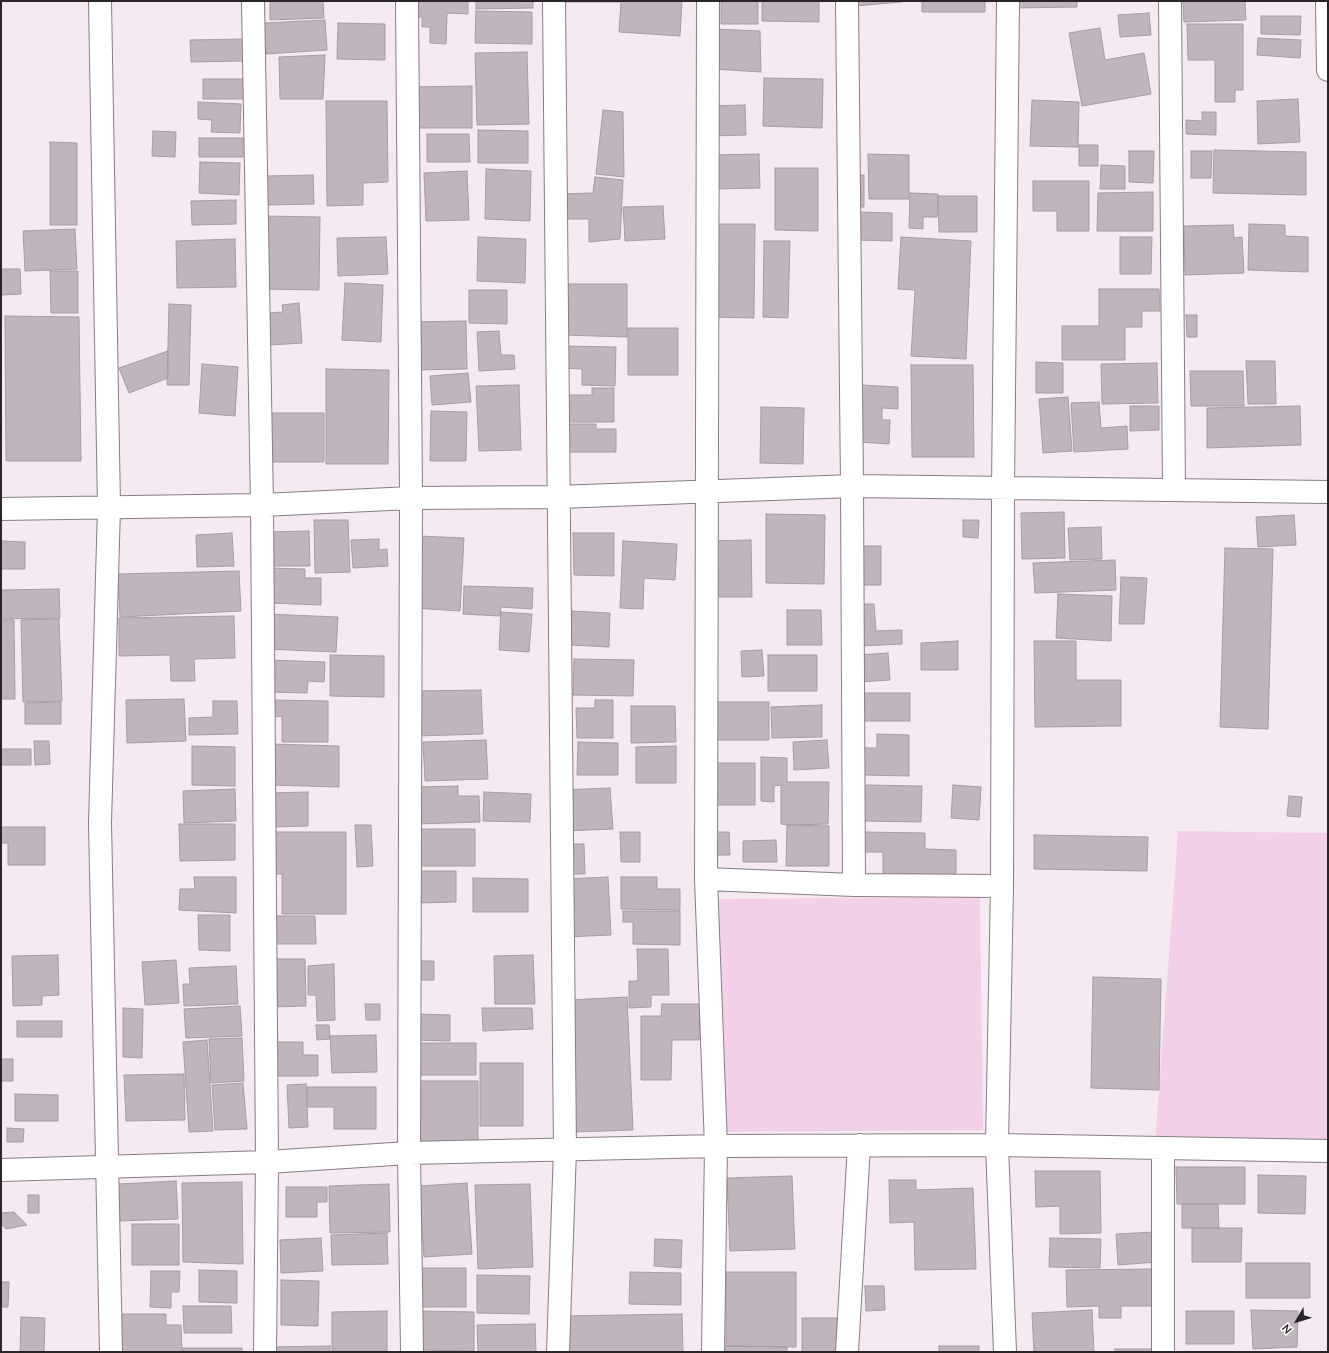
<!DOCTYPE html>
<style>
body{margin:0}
#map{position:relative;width:1329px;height:1353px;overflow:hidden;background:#f5eaf2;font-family:"Nunito Sans",sans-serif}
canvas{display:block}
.frame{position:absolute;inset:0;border:2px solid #292528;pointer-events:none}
.north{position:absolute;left:1277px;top:1301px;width:40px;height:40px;-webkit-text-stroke:3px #fff;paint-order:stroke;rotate:231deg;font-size:11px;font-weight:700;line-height:16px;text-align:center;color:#292528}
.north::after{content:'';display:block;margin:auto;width:14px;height:18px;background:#292528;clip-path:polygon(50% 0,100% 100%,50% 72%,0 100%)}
</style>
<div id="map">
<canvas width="1329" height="1353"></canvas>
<div class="frame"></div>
<div class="north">N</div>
</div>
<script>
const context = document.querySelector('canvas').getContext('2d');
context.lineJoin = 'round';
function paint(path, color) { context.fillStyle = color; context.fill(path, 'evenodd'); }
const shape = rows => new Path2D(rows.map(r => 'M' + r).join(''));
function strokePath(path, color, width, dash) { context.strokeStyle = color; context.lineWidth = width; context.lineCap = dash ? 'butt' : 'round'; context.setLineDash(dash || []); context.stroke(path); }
paint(shape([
 [1178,831,1328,833,1328,1163,1154,1159],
 [980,897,983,1130,710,1132,707,899]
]), '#f3d0e9');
const building = shape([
 [270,1,323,1,324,18,270,20,270,1],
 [416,1,468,1,468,14,447,13,446,44,430,43,430,27,422,27,422,17,415,17,416,1],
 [476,1,533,1,533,8,476,9,476,1],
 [563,1,620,1,620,2,563,2,563,1],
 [621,1,682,1,680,36,619,32,621,1],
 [721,1,758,1,758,24,721,24,721,1],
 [762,1,819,1,819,22,762,21,762,1],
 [855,1,901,1,902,2,855,6,855,1],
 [922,1,985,1,985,12,922,12,922,1],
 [1015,1,1077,1,1077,7,1015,8,1015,1],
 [1183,1,1245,1,1246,20,1184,22,1183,1],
 [476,11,532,12,532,44,475,43,476,11],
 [1149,13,1151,35,1120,37,1118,15,1149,13],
 [1261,16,1301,16,1300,35,1261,34,1261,16],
 [325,20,327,50,266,54,264,23,325,20],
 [338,23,385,24,385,60,337,59,338,23],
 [1187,24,1243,24,1243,90,1235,90,1235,102,1215,102,1215,60,1188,60,1187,24],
 [1100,28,1105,60,1144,53,1151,94,1082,106,1069,33,1100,28],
 [714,29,760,31,761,72,713,69,714,29],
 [1258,38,1301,40,1300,58,1257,55,1258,38],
 [243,39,244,61,191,62,190,40,243,39],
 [527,52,529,124,477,125,475,53,527,52],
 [325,55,323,99,280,99,279,57,325,55],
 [764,78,823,79,822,128,763,126,764,78],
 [203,79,244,79,244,99,203,99,203,79],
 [472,86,472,128,411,128,411,87,472,86],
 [1298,99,1300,142,1258,144,1257,101,1298,99],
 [1032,100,1079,102,1078,147,1030,146,1032,100],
 [326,101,387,101,388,182,363,183,363,205,327,206,326,101],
 [198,102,241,104,240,133,211,132,212,120,198,119,198,102],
 [745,105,746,135,710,136,710,106,745,105],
 [603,110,623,112,624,177,596,174,603,110],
 [1202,112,1216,112,1216,135,1186,134,1186,120,1202,121,1202,112],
 [478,130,528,131,528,163,478,163,478,130],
 [153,131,176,132,175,157,152,156,153,131],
 [427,134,469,134,470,162,427,162,427,134],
 [199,138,243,138,243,157,199,157,199,138],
 [50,142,77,143,77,225,50,225,50,142],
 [1079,145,1098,145,1098,166,1079,166,1079,145],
 [1214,150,1306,152,1306,195,1213,193,1214,150],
 [1129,151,1154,151,1153,183,1129,182,1129,151],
 [1191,151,1212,151,1211,178,1191,178,1191,151],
 [759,154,760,188,712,189,711,155,759,154],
 [868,154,909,155,909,199,869,199,868,154],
 [200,162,240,163,239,195,199,193,200,162],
 [1101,165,1125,166,1125,189,1100,189,1101,165],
 [775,168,818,168,818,231,775,230,775,168],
 [486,169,531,171,530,221,485,219,486,169],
 [467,171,469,220,426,221,424,173,467,171],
 [313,175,314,204,266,205,265,176,313,175],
 [850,175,864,175,864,207,850,207,850,175],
 [595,177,623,180,620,239,589,242,589,219,561,219,561,194,593,193,595,177],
 [1033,181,1089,181,1089,231,1057,231,1057,211,1033,211,1033,181],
 [1153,192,1153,231,1097,231,1098,193,1153,192],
 [910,193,938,194,937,217,923,217,923,229,909,228,910,193],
 [938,196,977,196,977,232,939,232,938,196],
 [236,200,236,224,192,225,191,201,236,200],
 [663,206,665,239,625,241,623,207,663,206],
 [858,212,892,213,892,241,857,240,858,212],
 [264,216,320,217,319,290,264,289,264,216],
 [710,224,755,224,754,318,709,317,710,224],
 [1249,224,1285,225,1285,236,1308,237,1308,272,1248,270,1249,224],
 [1233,225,1234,238,1242,237,1244,273,1185,275,1184,226,1233,225],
 [75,229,77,269,25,271,23,231,75,229],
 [386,237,388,274,338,276,337,238,386,237],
 [478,237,526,239,525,283,477,281,478,237],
 [901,237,971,241,966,359,911,356,915,290,898,289,901,237],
 [1120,237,1152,237,1151,274,1120,274,1120,237],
 [235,239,236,287,177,288,176,241,235,239],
 [764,241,790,241,788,318,763,317,764,241],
 [1,269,20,269,21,294,1,295,1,269],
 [50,271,78,271,78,313,51,313,50,271],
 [345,283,383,285,381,342,342,340,345,283],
 [562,284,627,284,627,337,561,335,562,284],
 [1099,289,1159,289,1160,311,1142,311,1142,327,1125,327,1125,360,1062,360,1062,326,1099,326,1099,289],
 [469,290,507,290,507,324,469,323,469,290],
 [299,303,302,343,270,345,267,313,283,312,282,305,299,303],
 [169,304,191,305,189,385,167,385,169,304],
 [1186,315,1197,315,1197,337,1187,337,1186,315],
 [5,316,79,317,81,461,6,461,5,316],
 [466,321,467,369,413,370,412,322,466,321],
 [628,328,678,328,678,375,628,375,628,328],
 [499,331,501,355,514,355,515,369,479,371,477,332,499,331],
 [562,346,616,347,615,386,582,385,582,369,561,368,562,346],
 [168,351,168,378,129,393,119,368,168,351],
 [1246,361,1275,361,1276,404,1248,404,1246,361],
 [1036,362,1063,363,1063,393,1036,393,1036,362],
 [1157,363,1158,403,1102,404,1101,364,1157,363],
 [202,364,238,367,235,416,199,413,202,364],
 [911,365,973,365,974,457,912,457,911,365],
 [326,369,389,370,388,464,326,464,326,369],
 [1190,371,1243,371,1244,406,1191,406,1190,371],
 [468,373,471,402,432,405,430,376,468,373],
 [519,385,521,450,479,451,476,386,519,385],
 [861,385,898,387,898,409,882,408,882,420,890,420,889,444,859,442,861,385],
 [592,388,614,388,614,422,569,422,569,395,592,395,592,388],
 [1068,397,1072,451,1043,453,1039,399,1068,397],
 [1099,402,1101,428,1127,426,1128,449,1074,452,1071,403,1099,402],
 [1130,406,1159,406,1159,430,1130,431,1130,406],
 [1300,406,1301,445,1207,448,1207,408,1300,406],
 [761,407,804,408,803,464,760,463,761,407],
 [431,411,467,412,466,461,430,461,431,411],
 [269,413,324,413,324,462,269,462,269,413],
 [569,424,596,424,596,429,616,429,616,452,569,452,569,424],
 [1064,512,1065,558,1022,559,1021,513,1064,512],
 [766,514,825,515,824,584,766,583,766,514],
 [1294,515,1296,545,1258,547,1256,517,1294,515],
 [314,520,348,520,350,572,315,573,314,520],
 [963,520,979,520,978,538,963,537,963,520],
 [1101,527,1102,559,1070,560,1068,528,1101,527],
 [309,531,310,566,265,566,265,532,309,531],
 [232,533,234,566,197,567,196,535,232,533],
 [573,533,614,533,614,576,574,575,573,533],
 [418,536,464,538,460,611,414,608,418,536],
 [379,539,379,550,387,549,388,566,353,568,351,540,379,539],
 [751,540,752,597,709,597,707,541,751,540],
 [1,541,25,542,25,569,1,569,1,541],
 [623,541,677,544,675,580,644,578,643,609,620,608,623,541],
 [861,546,881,546,881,585,862,585,861,546],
 [1225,548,1273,549,1268,729,1220,727,1225,548],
 [1115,560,1116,590,1035,593,1033,563,1115,560],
 [269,568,305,569,305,578,321,578,321,605,269,603,269,568],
 [239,571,241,611,120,617,118,574,239,571],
 [1121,577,1147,578,1144,624,1119,624,1121,577],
 [464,586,533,588,532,609,501,607,500,616,463,614,464,586],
 [59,589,60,618,1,619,1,590,59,589],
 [1058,594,1112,596,1111,641,1056,638,1058,594],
 [859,604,874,604,876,631,902,630,902,644,861,646,859,604],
 [787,610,821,610,822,645,787,645,787,610],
 [572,611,610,613,609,647,570,645,572,611],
 [501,612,532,614,529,652,499,650,501,612],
 [266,614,338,617,336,652,265,649,266,614],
 [234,616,235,658,194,659,195,681,171,681,170,655,119,656,119,618,234,616],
 [59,619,62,701,23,702,21,620,59,619],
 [1,620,14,620,15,699,1,699,1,620],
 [958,641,958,670,921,670,921,643,958,641],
 [1034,641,1076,641,1076,680,1121,680,1121,726,1035,727,1034,641],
 [762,650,764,676,742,677,741,651,762,650],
 [888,653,890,680,859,682,857,655,888,653],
 [330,655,384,656,384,697,330,696,330,655],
 [768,655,817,655,817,691,768,691,768,655],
 [574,659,634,660,633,696,573,695,574,659],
 [269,660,325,662,324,682,308,681,307,693,268,692,269,660],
 [481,690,483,734,417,736,415,691,481,690],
 [863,693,910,693,910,721,863,721,863,693],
 [184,699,186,741,127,743,126,700,184,699],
 [273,700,328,701,328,742,282,742,282,716,273,717,273,700],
 [595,700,613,700,613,738,577,738,576,708,595,708,595,700],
 [213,701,237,701,238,734,189,735,189,718,213,717,213,701],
 [61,702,61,724,25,724,25,703,61,702],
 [711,702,769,702,769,740,711,740,711,702],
 [822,705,822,737,772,738,771,707,822,705],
 [631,706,675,706,676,742,631,743,631,706],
 [877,734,909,735,909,776,864,775,864,748,877,748,877,734],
 [486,740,488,779,425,781,423,742,486,740],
 [827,740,829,768,794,770,793,742,827,740],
 [34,741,49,741,50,764,35,765,34,741],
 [578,742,618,743,618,775,577,775,578,742],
 [272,744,339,746,339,787,271,785,272,744],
 [192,746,235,747,235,786,192,785,192,746],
 [676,746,676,783,636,783,636,747,676,746],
 [1,749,31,749,31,765,1,765,1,749],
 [761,757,787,758,787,782,829,782,828,824,787,825,781,824,781,785,774,786,774,802,761,801,761,757],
 [712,763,755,763,755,805,713,805,712,763],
 [864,785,922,786,921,822,863,821,864,785],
 [953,785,981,787,979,820,951,818,953,785],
 [458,786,458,796,479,796,480,822,416,824,414,787,458,786],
 [610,788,613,829,564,831,562,790,610,788],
 [235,789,236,821,184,823,183,791,235,789],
 [308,792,308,826,269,827,268,793,308,792],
 [484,792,531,794,530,822,483,821,484,792],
 [1289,796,1302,797,1300,817,1287,816,1289,796],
 [179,824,235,824,235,860,180,861,179,824],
 [355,825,371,825,373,866,357,867,355,825],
 [787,825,829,826,829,866,786,866,787,825],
 [1,827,45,827,45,865,8,865,8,843,1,843,1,827],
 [418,829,475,829,475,866,411,866,418,829],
 [271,832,346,832,346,914,282,914,282,874,271,874,271,832],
 [620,832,640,832,640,862,621,862,620,832],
 [711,832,729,832,730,855,711,855,711,832],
 [864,832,925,833,925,849,956,850,956,877,883,875,883,852,864,852,864,832],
 [1034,835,1148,837,1147,871,1034,869,1034,835],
 [776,840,777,862,743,862,743,841,776,840],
 [564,844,584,844,585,874,565,874,564,844],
 [416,871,456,871,456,902,416,903,416,871],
 [194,877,236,877,236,913,179,910,180,889,195,889,194,877],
 [608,877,611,935,566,937,564,879,608,877],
 [621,877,657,877,657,889,680,889,680,910,621,909,621,877],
 [473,878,528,879,528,912,473,912,473,878],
 [623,911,680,911,680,945,633,944,633,922,623,922,623,911],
 [198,915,230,915,230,951,199,950,198,915],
 [273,916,315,916,316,944,273,944,273,916],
 [637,949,668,949,669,995,651,995,651,1007,629,1008,629,981,638,981,637,949],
 [58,955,59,995,42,996,42,1005,13,1006,12,956,58,955],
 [533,955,535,1004,495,1004,494,956,533,955],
 [271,959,305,959,306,1006,271,1007,271,959],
 [176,960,179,1003,145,1005,142,962,176,960],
 [415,961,434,961,434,980,415,980,415,961],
 [334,964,335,1020,317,1021,316,995,308,995,308,966,334,964],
 [236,966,238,1004,184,1006,183,984,190,984,189,968,236,966],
 [1093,977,1161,979,1159,1090,1091,1088,1093,977],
 [627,997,633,1130,574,1132,569,1000,627,997],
 [365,1004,380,1004,380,1020,366,1020,365,1004],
 [662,1004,700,1004,699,1040,672,1040,671,1080,641,1080,641,1016,661,1016,662,1004],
 [240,1006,242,1036,186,1038,184,1009,240,1006],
 [123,1008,143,1009,142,1058,123,1057,123,1008],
 [482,1008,532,1008,533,1029,483,1031,482,1008],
 [415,1014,450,1015,450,1041,414,1040,415,1014],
 [17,1021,62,1021,62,1037,17,1037,17,1021],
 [316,1025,329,1025,330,1039,317,1040,316,1025],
 [376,1035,377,1072,332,1073,330,1036,376,1035],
 [242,1038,244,1081,211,1083,209,1039,242,1038],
 [207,1040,213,1131,189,1132,183,1042,207,1040],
 [270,1042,303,1042,303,1055,318,1055,318,1076,271,1076,270,1042],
 [411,1043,476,1043,476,1075,411,1075,411,1043],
 [1,1059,13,1059,13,1081,1,1081,1,1059],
 [480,1063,523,1063,523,1126,480,1126,480,1063],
 [184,1074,185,1120,126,1121,124,1075,184,1074],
 [414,1081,478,1081,478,1144,414,1144,414,1081],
 [243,1083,247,1129,215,1130,212,1085,243,1083],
 [306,1084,308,1127,289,1128,287,1085,306,1084],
 [307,1087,376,1087,376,1129,334,1129,334,1107,308,1107,307,1087],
 [15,1094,58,1095,58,1121,15,1121,15,1094],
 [7,1128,24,1129,23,1142,7,1142,7,1128],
 [1176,1167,1245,1167,1245,1204,1177,1204,1176,1167],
 [1035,1171,1100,1171,1101,1233,1060,1234,1060,1206,1036,1207,1035,1171],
 [1258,1175,1306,1176,1305,1214,1258,1213,1258,1175],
 [792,1176,795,1249,730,1251,727,1178,792,1176],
 [889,1180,916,1180,916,1190,973,1188,976,1269,915,1270,914,1222,890,1223,889,1180],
 [176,1181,178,1219,120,1221,118,1184,176,1181],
 [242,1182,243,1264,183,1262,182,1183,242,1182],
 [467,1183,472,1254,424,1257,419,1186,467,1183],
 [389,1184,390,1232,330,1233,329,1186,389,1184],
 [530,1184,533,1267,478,1269,475,1185,530,1184],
 [286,1187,327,1187,327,1202,317,1202,317,1217,286,1217,286,1187],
 [28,1195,39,1195,39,1213,28,1213,28,1195],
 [1182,1204,1218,1204,1219,1228,1182,1228,1182,1204],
 [14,1212,27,1225,6,1229,1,1224,1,1213,14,1212],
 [132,1224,179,1224,179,1265,132,1265,132,1224],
 [1192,1228,1242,1228,1241,1262,1192,1262,1192,1228],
 [1155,1232,1157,1262,1118,1265,1116,1234,1155,1232],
 [387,1233,388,1264,332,1265,331,1235,387,1233],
 [321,1238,323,1271,281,1273,280,1240,321,1238],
 [1050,1238,1101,1239,1100,1268,1049,1267,1050,1238],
 [655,1239,682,1240,681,1268,654,1266,655,1239],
 [1246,1263,1310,1263,1310,1298,1246,1298,1246,1263],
 [415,1268,466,1268,466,1307,416,1307,415,1268],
 [1152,1269,1153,1306,1121,1306,1121,1318,1099,1318,1099,1306,1067,1307,1066,1270,1152,1269],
 [199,1270,237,1271,237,1303,199,1302,199,1270],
 [151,1271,180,1271,179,1292,171,1292,171,1308,150,1307,151,1271],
 [630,1272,681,1273,681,1305,629,1304,630,1272],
 [726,1272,796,1272,796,1347,726,1346,726,1272],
 [477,1275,530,1276,529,1314,477,1313,477,1275],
 [281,1280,319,1281,318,1326,281,1325,281,1280],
 [1,1282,9,1282,8,1307,1,1307,1,1282],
 [865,1286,884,1286,885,1310,866,1311,865,1286],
 [183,1306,231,1306,232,1333,184,1333,183,1306],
 [1092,1310,1094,1352,1034,1352,1032,1313,1092,1310],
 [1251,1310,1298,1311,1297,1347,1253,1349,1251,1310],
 [387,1311,387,1351,332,1351,332,1312,387,1311],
 [418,1311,474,1312,474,1351,418,1350,418,1311],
 [1186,1311,1234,1311,1234,1344,1186,1344,1186,1311],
 [121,1314,166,1314,166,1325,181,1325,182,1352,121,1352,121,1314],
 [682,1314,683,1352,563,1352,562,1316,682,1314],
 [21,1317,45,1318,44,1352,20,1352,21,1317],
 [802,1318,841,1318,841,1352,802,1352,802,1318],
 [535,1324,536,1352,478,1352,477,1325,535,1324],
 [330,1346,330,1352,266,1352,266,1347,330,1346],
 [726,1346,787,1347,787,1352,715,1352,715,1348,726,1346],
 [939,1346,979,1346,979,1352,939,1352,939,1346],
 [183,1348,242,1348,242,1352,183,1352,183,1348],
 [1115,1349,1160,1349,1160,1352,1115,1352,1115,1349]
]);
paint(building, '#c0b5bc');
strokePath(building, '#a69ca3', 1);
const minor = shape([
 [100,1,109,507,100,823,111,1352],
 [253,1,262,505,267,1162,265,1352],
 [407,1,411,498,409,1153,412,1352],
 [554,1,565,1149,558,1352],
 [708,1,706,879,716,1146,713,1352],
 [847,1,852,486,854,885],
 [1170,1,1174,490],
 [1327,1,1328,70],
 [1,509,262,505,411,498,558,497,852,486,1328,492],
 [706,879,854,885,1002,886],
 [1163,1148,1163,1352],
 [1,1170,267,1162,409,1153,716,1146,997,1145,1328,1151],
 [847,1352,859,1145],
 [1005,1352,997,1145,1002,886,1003,489,1008,1]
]);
strokePath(minor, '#877d84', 24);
strokePath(minor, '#fff', 22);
</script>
